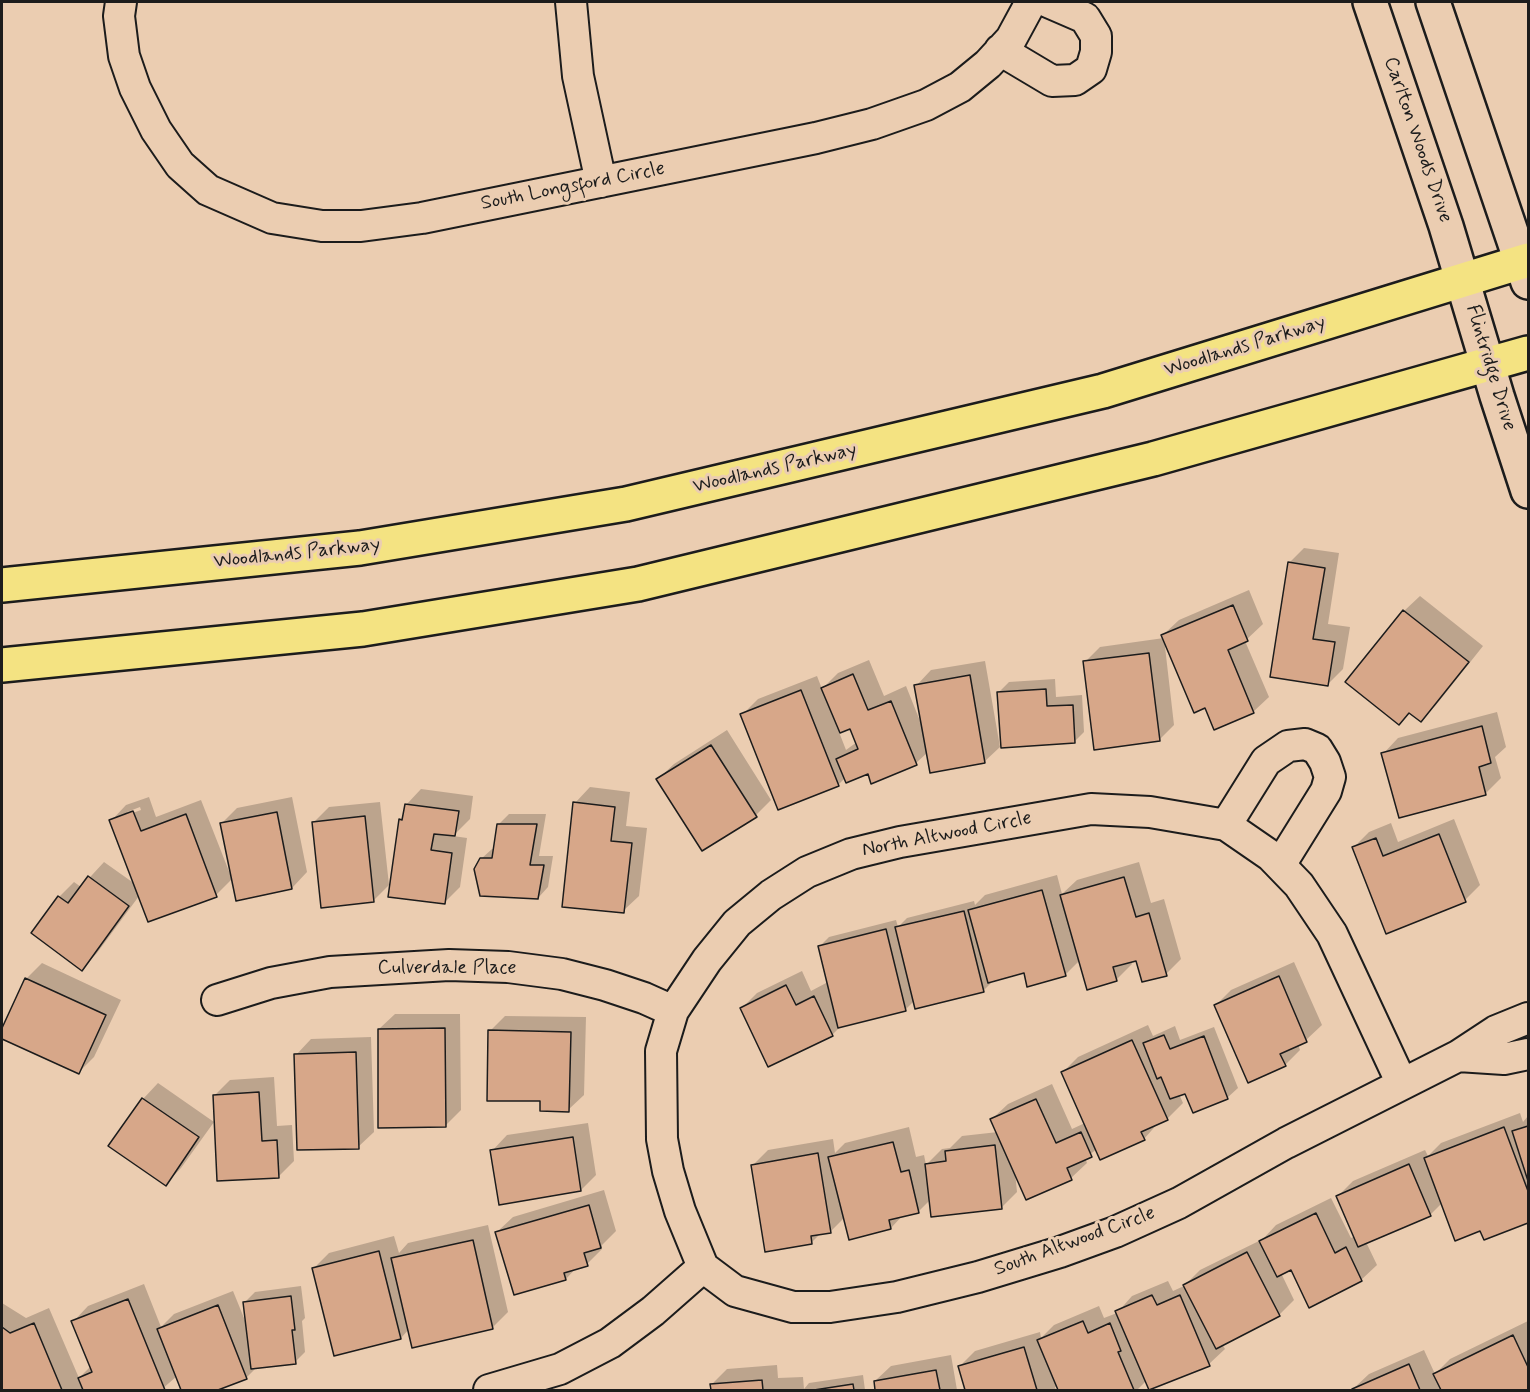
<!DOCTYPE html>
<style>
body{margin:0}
#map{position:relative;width:1530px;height:1392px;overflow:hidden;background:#ebcdb1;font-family:Mynerve,sans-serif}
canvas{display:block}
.frame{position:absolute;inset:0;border:3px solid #1c1c1c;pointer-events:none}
</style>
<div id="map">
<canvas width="1530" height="1392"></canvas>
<div class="frame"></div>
</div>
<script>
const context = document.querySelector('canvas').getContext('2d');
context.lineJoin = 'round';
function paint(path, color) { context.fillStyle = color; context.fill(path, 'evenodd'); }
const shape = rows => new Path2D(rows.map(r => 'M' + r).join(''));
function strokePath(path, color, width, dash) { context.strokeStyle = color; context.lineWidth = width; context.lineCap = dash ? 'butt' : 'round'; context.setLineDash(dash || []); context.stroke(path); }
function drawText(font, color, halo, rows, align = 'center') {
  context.font = font + ' Mynerve,sans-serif'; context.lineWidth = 6; context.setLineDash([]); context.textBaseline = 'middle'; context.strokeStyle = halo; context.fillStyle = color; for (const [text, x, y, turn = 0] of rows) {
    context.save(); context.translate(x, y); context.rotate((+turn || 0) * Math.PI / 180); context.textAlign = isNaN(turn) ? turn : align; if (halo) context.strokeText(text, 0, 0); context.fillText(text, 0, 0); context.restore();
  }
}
paint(shape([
 [1304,548,1339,553,1328,624,1350,627,1343,669,1328,684,1271,676,1289,563],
 [1249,590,1263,624,1245,641,1269,697,1253,712,1206,706,1164,638,1174,725,1159,740,1085,662,1100,647,1164,638,1163,635,1179,620],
 [1420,596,1483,646,1436,705,1421,720,1410,712,1347,682,1404,611],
 [869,660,884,696,906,686,920,721,916,686,931,670,985,661,1000,747,984,762,927,753,916,763,872,782,868,772,845,778,838,785,742,715,758,699,817,676,822,689,838,673],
 [851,727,857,742,846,750,839,732],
 [1055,679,1056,697,1082,695,1084,732,1074,742,999,692,1009,682],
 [1497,712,1506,747,1495,757,1501,778,1485,794,1383,754,1398,738],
 [727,730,771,800,756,815,658,779,674,764],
 [590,787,630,792,626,826,647,828,639,896,623,911,575,803],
 [421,789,473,796,470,819,453,836,467,838,460,887,444,903,400,820,404,816,406,805],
 [149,797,156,817,201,800,232,879,216,895,139,896,97,953,82,969,59,897,74,882,81,887,104,862,135,884,111,821,126,805],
 [140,807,141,810,127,815,127,812],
 [292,797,307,872,292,888,222,823,237,808],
 [380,802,389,885,373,901,314,822,329,807],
 [509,814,546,814,539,856,553,856,548,887,538,898,481,859,492,849,495,849,498,825],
 [1454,819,1480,885,1465,900,1354,847,1369,832,1391,823,1398,842],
 [1139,862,1151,903,1164,899,1181,959,1166,974,1137,959,1131,961,1132,964,1116,980,1080,960,1065,975,1025,971,993,981,983,991,914,1001,905,1010,841,1026,832,1035,742,1008,757,993,802,971,811,991,828,982,819,947,829,937,896,920,898,927,907,918,974,901,975,905,985,895,1057,875,1062,894,1077,880],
 [1294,962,1322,1025,1306,1040,1298,1044,1300,1050,1285,1065,1216,1005,1231,990],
 [42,963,121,1000,94,1057,78,1073,2,1037,2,1031,26,979],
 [395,1014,460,1014,461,1110,445,1126,379,1029],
 [505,1016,586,1017,584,1095,568,1110,542,1100,490,1031],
 [1148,1025,1153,1036,1175,1026,1180,1040,1214,1027,1238,1088,1227,1098,1186,1092,1179,1094,1183,1103,1168,1118,1159,1122,1144,1139,1097,1149,1085,1158,1087,1163,1071,1178,1027,1198,1015,1172,1017,1192,1001,1208,931,1199,918,1212,903,1215,891,1228,845,1217,830,1232,821,1233,811,1243,753,1165,768,1150,833,1139,835,1153,845,1143,909,1127,916,1157,924,1155,926,1165,942,1149,950,1148,962,1136,998,1132,992,1119,1008,1104,1052,1084,1072,1129,1085,1123,1063,1072,1078,1057],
 [371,1037,374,1132,358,1147,296,1055,311,1039],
 [274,1077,277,1126,292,1125,294,1161,279,1176,214,1096,230,1080],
 [158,1083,214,1122,181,1168,166,1184,143,1099],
 [1520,1113,1523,1122,1528,1116,1528,1222,1485,1238,1481,1229,1442,1203,1431,1214,1366,1242,1377,1265,1361,1280,1292,1268,1281,1273,1294,1300,1279,1315,1222,1344,1225,1349,1209,1364,1150,1390,1146,1381,1137,1390,1059,1390,1058,1386,1055,1387,1056,1390,966,1390,959,1367,975,1351,1040,1332,1041,1338,1054,1325,1099,1306,1104,1318,1117,1313,1132,1296,1168,1281,1173,1291,1184,1286,1200,1270,1263,1239,1276,1225,1331,1198,1351,1238,1355,1236,1338,1196,1353,1181,1425,1150,1428,1156,1441,1143],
 [588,1123,596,1175,581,1190,492,1151,507,1135],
 [604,1190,616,1231,602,1245,602,1249,587,1264,577,1267,566,1279,497,1232,513,1217],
 [488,1225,508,1312,492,1328,409,1329,401,1338,314,1268,329,1253,394,1236,399,1253,408,1243],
 [144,1284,161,1327,174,1314,233,1291,246,1323,245,1302,255,1292,301,1286,305,1318,302,1321,305,1352,295,1362,257,1367,246,1378,214,1390,183,1390,177,1376,161,1390,85,1390,84,1389,2,1390,2,1303,26,1318,49,1308,79,1378,91,1366,73,1322,88,1306],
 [1528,1321,1528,1390,1353,1389,1369,1374,1424,1350,1435,1374,1450,1359],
 [951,1355,957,1390,877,1390,875,1381,891,1366],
 [777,1365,778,1378,803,1377,804,1389,809,1383,863,1375,865,1390,712,1390,712,1384,727,1369]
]), '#0003');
const building = shape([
 [1288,562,1325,568,1313,639,1335,642,1328,686,1270,677,1288,562],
 [1233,605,1248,641,1228,650,1254,713,1214,730,1205,708,1194,713,1161,635,1233,605],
 [1403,610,1469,662,1421,722,1409,713,1399,725,1345,682,1403,610],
 [1149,653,1160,741,1094,750,1083,661,1149,653],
 [853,674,868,710,891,701,917,765,871,784,868,774,846,783,836,759,858,749,850,729,840,733,821,688,853,674],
 [970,675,985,763,930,773,914,685,970,675],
 [1046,689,1047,706,1073,705,1075,743,1001,748,997,692,1046,689],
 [801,690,839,786,778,810,740,714,801,690],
 [1482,726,1491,763,1479,767,1486,795,1399,818,1381,753,1482,726],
 [711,745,757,817,702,851,656,779,711,745],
 [573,802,615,807,611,841,632,843,624,913,562,907,573,802],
 [405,804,459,811,455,836,434,834,431,850,452,853,445,904,388,897,399,819,402,820,405,804],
 [133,811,141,831,186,814,217,897,148,922,109,820,133,811],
 [277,812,292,889,236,901,220,823,277,812],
 [365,816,374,902,321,908,312,822,365,816],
 [497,824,537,824,530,865,544,865,538,899,480,896,474,869,480,858,492,858,497,824],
 [1439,834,1466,902,1386,934,1352,847,1376,838,1383,856,1439,834],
 [88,876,129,906,82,971,31,933,58,896,68,903,88,876],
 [1124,877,1136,917,1149,913,1167,976,1142,982,1136,961,1113,967,1117,981,1087,990,1060,895,1124,877],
 [1042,890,1066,976,1027,987,1024,973,988,983,968,910,1042,890],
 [964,911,984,992,915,1009,895,927,964,911],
 [886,929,906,1011,838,1028,818,946,886,929],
 [1279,976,1307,1042,1280,1054,1286,1066,1248,1083,1214,1005,1279,976],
 [25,978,106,1015,79,1074,2,1039,2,1028,25,978],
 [786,985,796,1005,814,996,833,1036,768,1067,740,1008,786,985],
 [445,1028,446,1127,378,1128,378,1029,445,1028],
 [488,1030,571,1032,569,1112,540,1111,540,1101,487,1101,488,1030],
 [1164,1035,1170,1049,1204,1036,1228,1099,1193,1113,1185,1094,1170,1099,1161,1077,1157,1079,1143,1043,1164,1035],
 [1132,1040,1168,1120,1141,1132,1145,1140,1100,1160,1061,1072,1132,1040],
 [356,1052,359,1149,297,1150,294,1054,356,1052],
 [259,1092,262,1141,277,1140,279,1178,217,1181,213,1095,259,1092],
 [142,1098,199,1137,166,1186,108,1146,142,1098],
 [1036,1099,1056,1143,1081,1132,1092,1157,1067,1168,1072,1180,1026,1200,990,1119,1036,1099],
 [1528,1126,1528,1181,1512,1131,1528,1126],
 [1504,1127,1528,1191,1528,1223,1484,1240,1480,1231,1455,1241,1424,1158,1504,1127],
 [573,1137,581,1191,499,1205,490,1150,573,1137],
 [893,1142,901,1172,909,1170,919,1213,889,1220,891,1229,849,1240,828,1157,893,1142],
 [995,1145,1002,1209,931,1217,925,1164,946,1161,945,1151,995,1145],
 [818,1153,831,1233,811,1236,812,1244,765,1252,751,1165,818,1153],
 [1409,1164,1431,1216,1358,1247,1336,1196,1409,1164],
 [589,1205,601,1248,584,1253,588,1266,564,1273,566,1280,514,1295,495,1232,589,1205],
 [1316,1213,1335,1253,1346,1247,1362,1281,1309,1308,1291,1270,1277,1277,1259,1241,1316,1213],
 [473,1240,493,1329,412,1348,391,1258,473,1240],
 [379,1251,401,1339,334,1356,312,1268,379,1251],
 [1247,1252,1280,1316,1216,1349,1183,1285,1247,1252],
 [1152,1295,1157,1305,1180,1295,1210,1366,1149,1390,1115,1311,1152,1295],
 [291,1296,295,1330,292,1330,296,1364,251,1369,243,1302,291,1296],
 [128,1299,165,1390,83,1390,78,1378,92,1372,71,1321,128,1299],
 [218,1305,247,1379,218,1390,181,1390,157,1329,218,1305],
 [1083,1321,1088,1333,1110,1323,1121,1351,1118,1352,1134,1390,1058,1390,1037,1340,1083,1321],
 [34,1323,62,1390,2,1390,2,1327,10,1333,34,1323],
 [1513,1335,1528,1367,1528,1390,1441,1390,1433,1374,1513,1335],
 [1024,1347,1037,1390,965,1390,958,1366,1024,1347],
 [1409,1364,1420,1390,1352,1390,1352,1389,1409,1364],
 [936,1370,940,1390,875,1390,874,1381,936,1370],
 [762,1380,763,1390,711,1390,710,1384,762,1380],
 [853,1384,854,1390,814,1390,853,1384]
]);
paint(building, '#d7a789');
strokePath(building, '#1c1c1c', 1.5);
const minor = shape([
 [121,2,119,16,124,56,135,88,156,130,180,165,208,190,272,218,322,226,361,226,422,218,816,138,872,124,926,105,960,87,988,64,1011,39,1031,2],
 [571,2,578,76,601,182],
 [1000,50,1052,81,1075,80,1091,69,1096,52,1096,36,1085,18,1048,2],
 [1226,825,1266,761,1288,746,1305,744,1317,749,1325,762,1330,777,1326,791,1280,865],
 [217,1000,271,983,330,972,449,965,508,967,562,974,605,985,644,998,673,1011],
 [1458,1056,1504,1059,1528,1054],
 [1402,1084,1332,934,1299,885,1271,856,1226,825,1150,812,1091,809,900,842,851,854,807,872,771,895,737,923,707,960,673,1011,661,1051,662,1139,668,1171,680,1211,703,1267,735,1291,793,1307,830,1307,897,1297,978,1277,1060,1252,1115,1232,1179,1203,1286,1143,1458,1056,1496,1031,1528,1018],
 [489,1390,560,1369,610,1343,653,1311,703,1267]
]);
const tertiary = shape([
 [1370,2,1446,226,1497,396,1528,491],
 [1433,2,1528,282]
]);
const primary = shape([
 [2,585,360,548,626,504,1103,391,1528,260],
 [2,665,363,629,638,584,1153,459,1528,353]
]);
strokePath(minor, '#1c1c1c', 34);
strokePath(tertiary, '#1c1c1c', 38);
strokePath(primary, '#1c1c1c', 38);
strokePath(minor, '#ebcdb1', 30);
strokePath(tertiary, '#ebcdb1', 33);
strokePath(primary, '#f4e382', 33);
drawText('20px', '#1c1c1c', '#ebcdb1', [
 ["Carlton Woods Drive",1417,140,71],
 ["South Longsford Circle",573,187,-11],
 ["Woodlands Parkway",1245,347,-17],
 ["Flintridge Drive",1490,368,73],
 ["Woodlands Parkway",775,469,-13],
 ["Woodlands Parkway",297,554,-6],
 ["North Altwood Circle",947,835,-11],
 ["Culverdale Place",447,969],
 ["South Altwood Circle",1075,1242,-20]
]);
</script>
